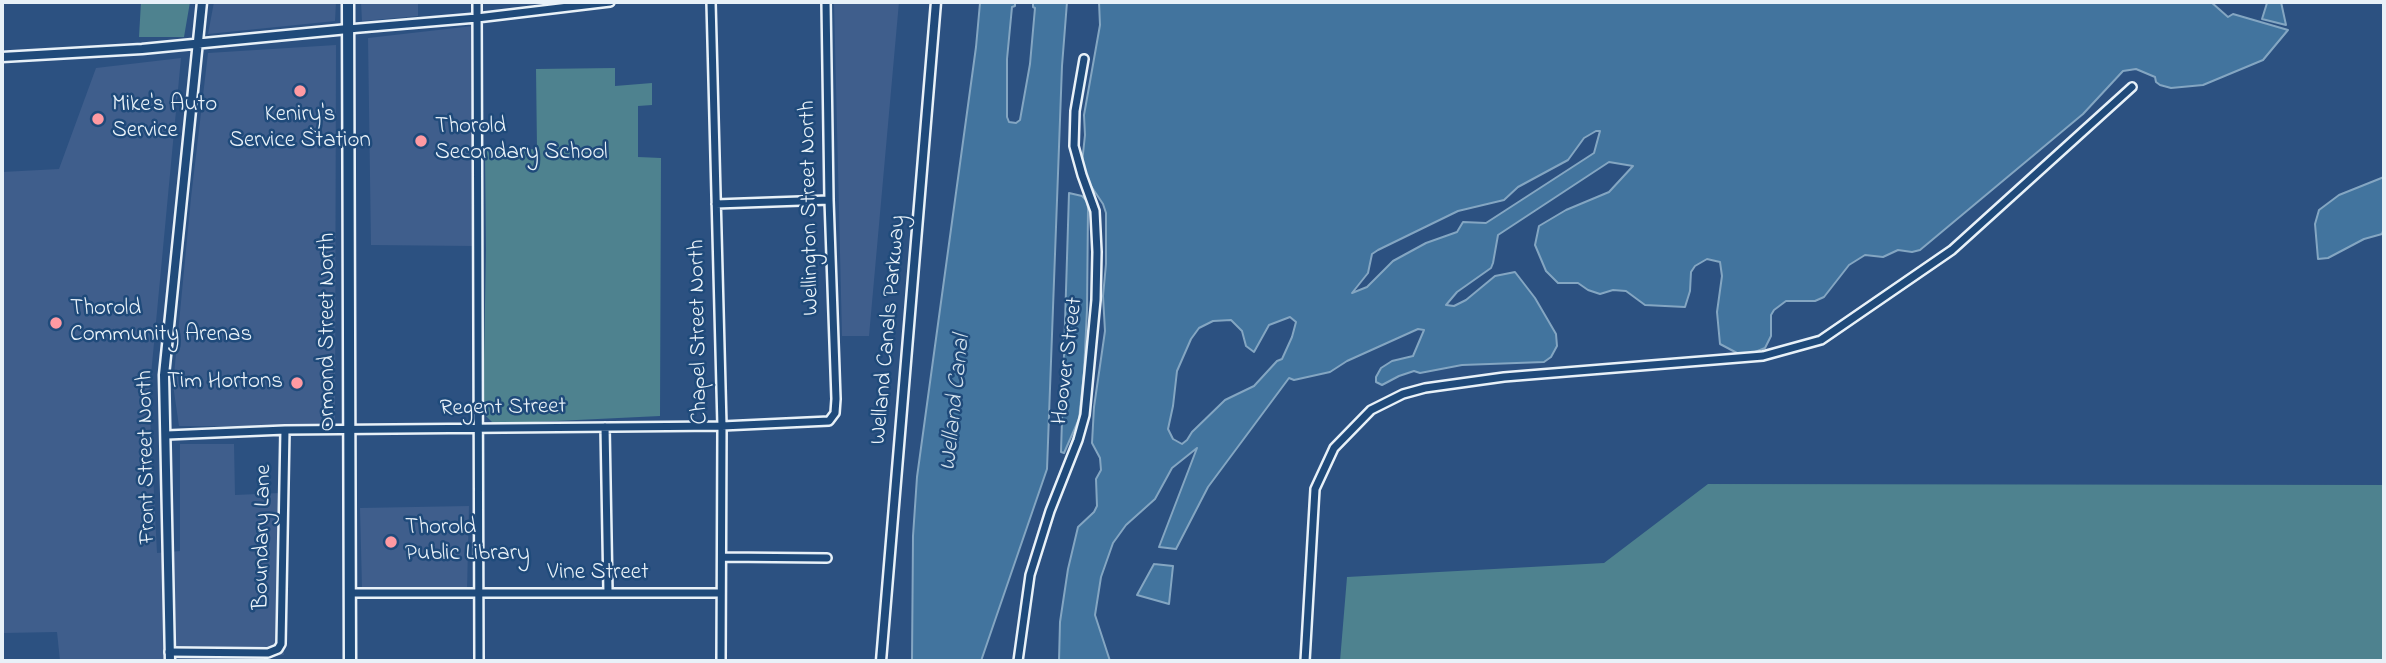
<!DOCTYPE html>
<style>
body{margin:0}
#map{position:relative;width:2386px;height:663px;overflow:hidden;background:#2c5181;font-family:"Indie Flower",sans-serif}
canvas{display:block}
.frame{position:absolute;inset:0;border:4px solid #e8f1f8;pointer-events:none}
</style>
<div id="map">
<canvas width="2386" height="663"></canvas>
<div class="frame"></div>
</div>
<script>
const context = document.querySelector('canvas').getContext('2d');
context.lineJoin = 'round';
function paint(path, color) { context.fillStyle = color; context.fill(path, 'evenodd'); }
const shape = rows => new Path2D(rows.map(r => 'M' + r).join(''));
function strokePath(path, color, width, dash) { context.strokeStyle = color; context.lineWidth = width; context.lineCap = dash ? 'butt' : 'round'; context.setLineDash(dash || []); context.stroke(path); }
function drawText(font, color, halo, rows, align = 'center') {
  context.font = font + ' "Indie Flower",sans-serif'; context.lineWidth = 5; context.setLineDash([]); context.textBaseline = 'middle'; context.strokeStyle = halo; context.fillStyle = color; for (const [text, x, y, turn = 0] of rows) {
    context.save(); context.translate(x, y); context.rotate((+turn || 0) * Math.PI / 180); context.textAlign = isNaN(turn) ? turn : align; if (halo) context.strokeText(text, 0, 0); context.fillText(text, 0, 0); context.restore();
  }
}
paint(shape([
 [214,2,336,2,335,21,208,34],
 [361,2,418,2,418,16,362,21],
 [834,2,899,2,869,336,842,336],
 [473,26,474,246,371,245,368,38],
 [336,45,335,426,179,426,173,385,191,198,208,53],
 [181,58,149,396,157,553,180,551,180,444,234,444,235,495,280,493,280,569,284,655,259,658,259,661,60,661,57,632,4,633,2,172,59,169,96,68],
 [469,506,467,591,362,588,360,508]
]), '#3f5e8c');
paint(shape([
 [141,2,190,2,184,37,139,37],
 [615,68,615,86,652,83,652,105,638,106,638,157,661,158,660,416,494,424,483,413,486,250,485,151,537,149,536,69],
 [1708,484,2384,485,2384,661,1340,661,1347,577,1604,563]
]), '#4e828f');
const water = shape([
 [978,2,1015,2,1015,6,1012,7,1007,59,1007,117,1009,122,1016,123,1020,120,1030,64,1035,8,1033,7,1033,2,1067,2,1062,66,1047,469,981,661,912,661,913,536,917,477,976,47,980,3,978,2],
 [1099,2,2211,2,2228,17,2233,14,2288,30,2263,60,2203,85,2171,88,2160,85,2156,82,2155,77,2136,69,2123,71,2083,114,1920,250,1912,252,1898,250,1883,257,1865,255,1849,265,1824,297,1815,301,1786,301,1774,310,1771,315,1771,336,1765,348,1750,354,1739,354,1720,344,1717,312,1722,276,1720,262,1707,259,1695,266,1691,272,1690,291,1685,307,1645,305,1626,291,1613,290,1600,294,1588,290,1578,283,1558,283,1546,271,1535,245,1539,226,1566,210,1609,192,1633,166,1609,162,1498,235,1493,263,1491,268,1457,292,1446,305,1454,306,1466,300,1495,276,1515,272,1535,298,1556,334,1557,346,1551,357,1544,362,1462,365,1420,373,1414,371,1399,376,1382,385,1376,382,1376,377,1381,368,1392,361,1413,356,1424,330,1418,329,1347,361,1330,372,1294,380,1289,378,1208,487,1176,549,1159,547,1197,448,1172,468,1155,499,1126,525,1113,543,1101,577,1095,615,1110,661,1059,661,1060,622,1068,569,1078,527,1094,512,1097,506,1096,479,1101,470,1100,458,1092,443,1094,407,1105,331,1103,296,1106,264,1106,213,1103,204,1085,177,1082,163,1085,135,1084,115,1100,25,1099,2],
 [1596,131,1600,131,1594,153,1486,223,1463,222,1457,232,1426,243,1393,261,1367,287,1352,293,1368,273,1372,254,1378,250,1458,211,1504,200,1518,187,1568,160,1584,138,1596,131],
 [1290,317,1296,322,1292,337,1282,359,1277,361,1254,386,1225,400,1192,432,1187,440,1182,444,1173,439,1168,429,1173,406,1177,371,1191,339,1199,328,1213,321,1231,320,1242,331,1246,346,1254,352,1269,325,1290,317],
 [2263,2,2281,2,2286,25,2262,19,2267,3,2263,2],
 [2384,177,2384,228,2382,234,2364,239,2328,258,2318,259,2315,224,2319,210,2339,195,2384,177],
 [1069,193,1082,196,1087,201,1088,208,1087,310,1084,372,1079,419,1064,453,1061,452,1069,193],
 [1154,564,1173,566,1169,604,1137,595,1154,564]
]);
paint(water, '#42749e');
strokePath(water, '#84a6c2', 2);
const minor = shape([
 [477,2,479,661],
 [711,2,722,426,721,661],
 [348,29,477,18,610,2],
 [716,204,829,200],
 [605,427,608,592],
 [167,435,285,430,722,426,829,421,835,413,836,399,829,200,826,2],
 [722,557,827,558],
 [349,593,721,593],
 [169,652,268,653,278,649,281,644,285,430],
 [1018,661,1030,575,1050,511,1078,440,1085,415,1096,300,1097,252,1095,211,1082,175,1074,146,1075,111,1084,59],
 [1305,661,1315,489,1334,448,1371,410,1403,394,1425,388,1504,377,1763,356,1821,340,1952,250,2132,87]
]);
const tertiary = shape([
 [2,57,142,49,348,29],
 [170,661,164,375,202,2],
 [881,661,936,2]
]);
const secondary = shape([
 [348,2,350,661]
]);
strokePath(minor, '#e8f1f8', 12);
strokePath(tertiary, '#e8f1f8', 13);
strokePath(secondary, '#e8f1f8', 15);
strokePath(minor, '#1f4a7a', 7);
strokePath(tertiary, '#1f4a7a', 8);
strokePath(secondary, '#1f4a7a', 10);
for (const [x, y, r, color] of [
 [300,91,7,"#ff9aa2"],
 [98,119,7,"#ff9aa2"],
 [421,141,7,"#ff9aa2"],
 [56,323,7,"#ff9aa2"],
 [297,383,7,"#ff9aa2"],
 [391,542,7,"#ff9aa2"]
]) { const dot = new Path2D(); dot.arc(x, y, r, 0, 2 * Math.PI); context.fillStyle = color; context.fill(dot); strokePath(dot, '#1f4a7a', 2.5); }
drawText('23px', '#e8f1f8', '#1f4a7a', [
 ["Mike's Auto",112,106],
 ["Service",112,132],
 ["Keniry's",300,116,"center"],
 ["Service Station",300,142,"center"],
 ["Thorold",435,128],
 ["Secondary School",435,154],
 ["Thorold",70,310],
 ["Community Arenas",70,336],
 ["Tim Hortons",283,383,"right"],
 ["Thorold",405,529],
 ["Public Library",405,555]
], 'left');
drawText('23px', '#e8f1f8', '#1f4a7a', [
 ["Wellington Street North",811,208,-91],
 ["Welland Canals Parkway",890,330,-85],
 ["Ormond Street North",329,332,-90],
 ["Chapel Street North",700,332,-91],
 ["Hoover Street",1069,361,-83],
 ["Regent Street",503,409,-1],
 ["Front Street North",148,457,-91],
 ["Boundary Lane",264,537,-89],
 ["Vine Street",598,574]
]);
drawText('italic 24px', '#cfdeea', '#1f4a7a', [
 ["Welland Canal",957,403,-84]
]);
</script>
